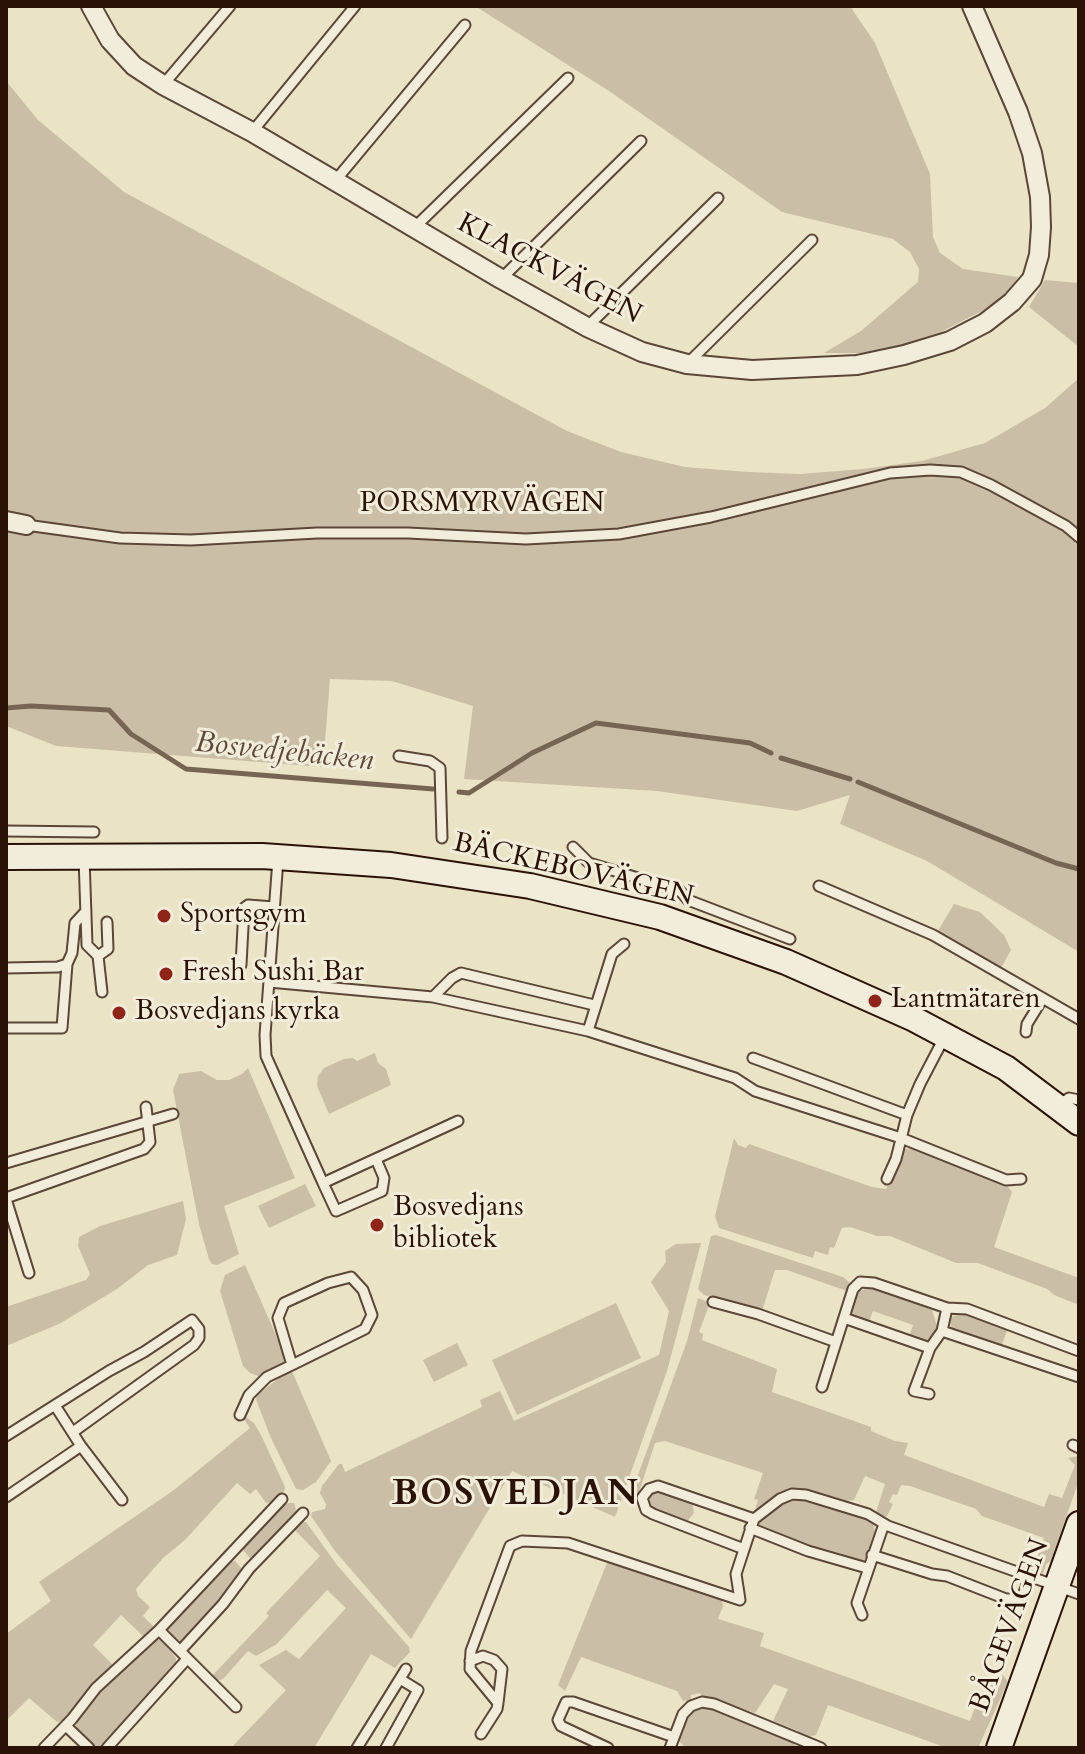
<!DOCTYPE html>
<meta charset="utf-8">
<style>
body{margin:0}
#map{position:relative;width:1085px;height:1754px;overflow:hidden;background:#ebe3c6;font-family:Cardo,serif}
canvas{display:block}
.frame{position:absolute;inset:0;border:8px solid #2b1207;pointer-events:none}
</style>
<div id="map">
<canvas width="1085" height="1754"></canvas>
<div class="frame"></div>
</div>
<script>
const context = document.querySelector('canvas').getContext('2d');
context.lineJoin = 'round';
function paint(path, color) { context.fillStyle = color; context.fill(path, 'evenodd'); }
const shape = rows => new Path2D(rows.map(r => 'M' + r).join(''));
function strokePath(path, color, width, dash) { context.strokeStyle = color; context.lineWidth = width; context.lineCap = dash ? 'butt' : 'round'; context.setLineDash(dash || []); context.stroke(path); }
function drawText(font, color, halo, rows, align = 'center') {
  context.font = font + ' Cardo,serif'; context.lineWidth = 6; context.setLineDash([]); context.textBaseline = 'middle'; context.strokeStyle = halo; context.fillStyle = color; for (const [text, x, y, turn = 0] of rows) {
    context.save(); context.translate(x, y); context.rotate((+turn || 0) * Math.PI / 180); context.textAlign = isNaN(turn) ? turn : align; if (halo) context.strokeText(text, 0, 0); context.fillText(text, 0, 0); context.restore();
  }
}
paint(shape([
 [475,6,850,6,875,43,930,174,933,237,940,253,963,269,1018,277,1008,292,982,311,941,332,902,345,862,353,824,353,861,331,918,282,919,269,910,252,893,239,782,212,609,91],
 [6,81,38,120,124,192,567,431,621,452,685,467,748,472,800,474,863,469,922,461,985,443,1045,408,1079,378,1079,952,927,861,840,824,850,795,797,811,657,791,464,779,473,706,392,681,330,679,323,767,56,746,6,726],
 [1045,280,1079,283,1079,347,1029,307],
 [954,904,980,912,1004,935,1011,950,1001,968,936,934],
 [375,1053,378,1063,386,1069,391,1085,329,1114,317,1086,318,1076,324,1068,344,1059,353,1058,357,1061],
 [248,1068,295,1178,224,1206,239,1254,217,1265,212,1264,209,1259,199,1224,173,1090,179,1074,201,1071,217,1080,229,1080,242,1074],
 [734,1138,738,1145,746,1148,749,1144,872,1187,886,1189,902,1153,905,1149,913,1148,1008,1187,1012,1192,994,1247,1079,1278,1079,1305,1054,1295,1047,1289,978,1263,956,1263,890,1236,877,1236,850,1227,842,1228,834,1248,830,1247,828,1255,815,1251,813,1258,719,1228,715,1216],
 [305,1184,316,1206,269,1228,258,1206],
 [183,1201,186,1219,177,1255,148,1265,117,1289,59,1324,6,1346,6,1307,86,1280,90,1274,78,1246,79,1237,100,1226],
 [716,1235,843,1277,850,1283,847,1291,787,1270,775,1270,762,1311,704,1295,698,1289,711,1236],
 [701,1243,667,1371,615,1517,512,1471,411,1639,335,1551,311,1516,312,1512,325,1509,326,1504,320,1493,322,1486,339,1464,342,1464,345,1472,482,1407,480,1400,500,1391,514,1421,659,1355,669,1311,651,1282,666,1262,665,1251,676,1244],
 [245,1265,287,1360,284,1365,258,1376,250,1373,243,1366,220,1291,225,1275],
 [871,1286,932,1310,937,1326,932,1336,927,1340,917,1340,909,1337,913,1325,873,1311,869,1322,855,1319,850,1314,858,1292],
 [698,1298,710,1303,699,1332,703,1334,702,1340,777,1369,772,1392,871,1427,871,1431,895,1441,908,1443,904,1455,1044,1507,1049,1494,1062,1498,1075,1465,1068,1458,1079,1456,1079,1480,1051,1561,1046,1564,1043,1574,1038,1575,1035,1572,1040,1561,1036,1560,1044,1538,982,1516,976,1509,910,1486,901,1485,897,1495,893,1494,889,1502,893,1504,887,1516,878,1517,876,1512,885,1484,865,1476,854,1500,847,1501,814,1491,793,1490,775,1496,755,1510,758,1500,754,1499,763,1473,665,1441,655,1443,638,1495,631,1494,687,1341],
 [616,1303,641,1358,517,1415,492,1360],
 [963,1313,1008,1328,1001,1347,955,1331,951,1327,951,1317],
 [457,1343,468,1365,434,1382,423,1360],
 [291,1369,331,1461,316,1482,303,1490,296,1489,270,1436,256,1399,257,1395],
 [246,1417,254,1423,262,1437,285,1487,284,1492,276,1501,266,1503,256,1489,250,1494,237,1483,185,1540,163,1558,136,1589,138,1596,150,1607,143,1616,154,1627,143,1636,121,1615,93,1645,113,1665,96,1681,65,1720,57,1722,29,1698,6,1721,6,1634,51,1601,39,1582,174,1490,250,1428,243,1418],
 [660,1489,692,1501,694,1513,685,1524,654,1510,647,1502,647,1495],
 [792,1498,809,1499,870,1521,874,1526,875,1534,868,1558,859,1562,842,1558,758,1524,774,1506],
 [289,1503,294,1503,297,1513,255,1556,250,1558,243,1550,244,1546,282,1506],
 [301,1522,306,1522,337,1565,409,1647,410,1652,395,1668,371,1654,314,1748,231,1748,286,1690,259,1665,286,1650,299,1659,346,1608,327,1590,277,1644,256,1656,248,1651,223,1679,217,1681,211,1677,269,1616,266,1613,320,1556,293,1528],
 [609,1558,722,1600,723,1606,718,1619,764,1633,760,1646,970,1721,975,1707,986,1711,997,1691,988,1684,994,1676,1003,1675,1008,1682,978,1748,947,1748,828,1705,816,1735,804,1738,798,1733,798,1731,773,1721,788,1689,774,1684,755,1713,702,1697,700,1693,691,1695,691,1700,683,1701,677,1691,581,1657,565,1691,558,1685],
 [235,1561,243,1570,243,1574,181,1643,174,1643,166,1631,169,1621,228,1562],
 [157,1639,164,1642,176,1658,176,1664,112,1737,101,1747,94,1747,76,1728,77,1719,99,1690,151,1641],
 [701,1706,712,1706,792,1741,797,1748,691,1748,684,1746,678,1740,687,1717]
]), '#cabfa6');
strokePath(shape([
 [6,708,31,706,109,710,131,734,186,769,433,789],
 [781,758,850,779],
 [858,782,1056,863,1079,869],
 [459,792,469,793,532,753,596,723,750,743,771,753]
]), '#776553', 5);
const lane = shape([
 [163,85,230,6],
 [252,132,355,6],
 [335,181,465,25],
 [414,228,568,78],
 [501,279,641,141],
 [587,327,718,198],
 [687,364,812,240],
 [26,525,120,538,191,540,317,533,408,533,526,539,619,534,711,517,890,473,930,470,961,472,991,485,1066,526,1079,537],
 [399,756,430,761,440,768,442,838],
 [6,831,94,832],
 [573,847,589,863,680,891,688,900,790,939],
 [84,857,87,945,98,956,102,992],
 [278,859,265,1035,266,1056,323,1183,458,1121],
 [819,886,933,935,1079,1019],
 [98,956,108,949,107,922],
 [241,965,244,908,248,905,274,907],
 [6,968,58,967,67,964,72,953,75,923,86,911],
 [269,982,433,997,588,1031,735,1078,755,1091,901,1138,1006,1180,1021,1179],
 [433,997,452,978,461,973,594,1005],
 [6,1028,62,1028,67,964],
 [588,1031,612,954,624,944],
 [1026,1032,1027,1024,1043,998],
 [753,1058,907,1115],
 [1058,1105,1069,1098,1079,1100],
 [6,1163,173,1114],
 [887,1179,896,1159,907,1115,920,1084,944,1038],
 [323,1183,336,1211,382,1191,384,1178,376,1159],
 [6,1198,144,1149,150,1142,146,1107],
 [6,1199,29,1273],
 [713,1302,758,1314,836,1342],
 [844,1318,930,1348],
 [942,1331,1079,1377],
 [822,1387,853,1289,860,1282,874,1283,947,1308,967,1309,1079,1351],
 [929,1394,914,1391,930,1348,942,1331,947,1308],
 [56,1407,81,1446,122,1500],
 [240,1415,249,1395,267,1377,292,1365,365,1329,372,1315,363,1290,351,1277,328,1283,284,1303,278,1318,292,1365],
 [6,1436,109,1371,144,1352,192,1320,199,1329,199,1338,194,1345,73,1432],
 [1073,1445,1079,1448],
 [6,1497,81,1446],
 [750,1528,808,1551,867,1568],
 [744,1549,653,1514,646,1510,642,1498,649,1489,658,1486,754,1519],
 [872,1555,932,1574,947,1576,1006,1599,1016,1599,1023,1595,1030,1577],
 [862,1615,857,1603,884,1524],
 [159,1630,236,1707],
 [180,1651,223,1604,249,1569,303,1513],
 [470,1661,483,1656,494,1660,502,1669,498,1703],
 [66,1726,89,1748],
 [481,1734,497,1709,498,1703,470,1669,471,1651,510,1546,522,1541,568,1543,740,1600,736,1574,754,1519,780,1499,792,1494,806,1495,868,1514,888,1526,1079,1594],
 [44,1748,72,1719,96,1688,159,1630,282,1499],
 [107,1748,187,1659],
 [357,1748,406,1669],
 [386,1748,418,1690,400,1679],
 [608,1748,561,1726,558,1720,566,1702,573,1702,674,1737],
 [670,1748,683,1714,691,1706,702,1702,714,1704,821,1748]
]);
const street = shape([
 [91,6,110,40,134,66,163,85,252,132,501,279,587,327,642,352,687,364,752,370,857,365,904,355,950,341,985,323,1012,302,1032,279,1039,255,1041,227,1040,197,1032,153,1018,112,972,6],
 [6,521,26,525]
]);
const secondary = shape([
 [6,857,262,856,391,865,530,886,660,917,786,962,912,1018,1006,1068,1079,1123],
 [999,1748,1079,1524]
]);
strokePath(lane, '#5b4637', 13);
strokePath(street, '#5b4637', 22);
strokePath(secondary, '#2b1207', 28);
strokePath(lane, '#f2edda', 9);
strokePath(street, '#f2edda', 18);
strokePath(secondary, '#f2edda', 24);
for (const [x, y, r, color] of [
 [164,916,8,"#8f2418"],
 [166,974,8,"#8f2418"],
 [875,1001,8,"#8f2418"],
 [119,1013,8,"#8f2418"],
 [377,1225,8,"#8f2418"]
]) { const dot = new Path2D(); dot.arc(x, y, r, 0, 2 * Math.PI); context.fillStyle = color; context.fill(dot); strokePath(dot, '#f2edda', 3); }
drawText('28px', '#2b1207', '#f2edda', [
 ["KLACKVÄGEN",549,270,28],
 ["PORSMYRVÄGEN",482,505],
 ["BÄCKEBOVÄGEN",573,871,13],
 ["BÅGEVÄGEN",1011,1626,-70]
]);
drawText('28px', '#2b1207', '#f2edda', [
 ["Sportsgym",180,916],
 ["Fresh Sushi Bar",182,974],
 ["Lantmätaren",891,1001],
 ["Bosvedjans kyrka",135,1013],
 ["Bosvedjans",393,1209],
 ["bibliotek",393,1241]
], 'left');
drawText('italic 30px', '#5e4939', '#f2edda', [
 ["Bosvedjebäcken",284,753,6]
]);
context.letterSpacing = '2px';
drawText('bold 36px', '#2b1207', '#f2edda', [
 ["BOSVEDJAN",516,1496]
]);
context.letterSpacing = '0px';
</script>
